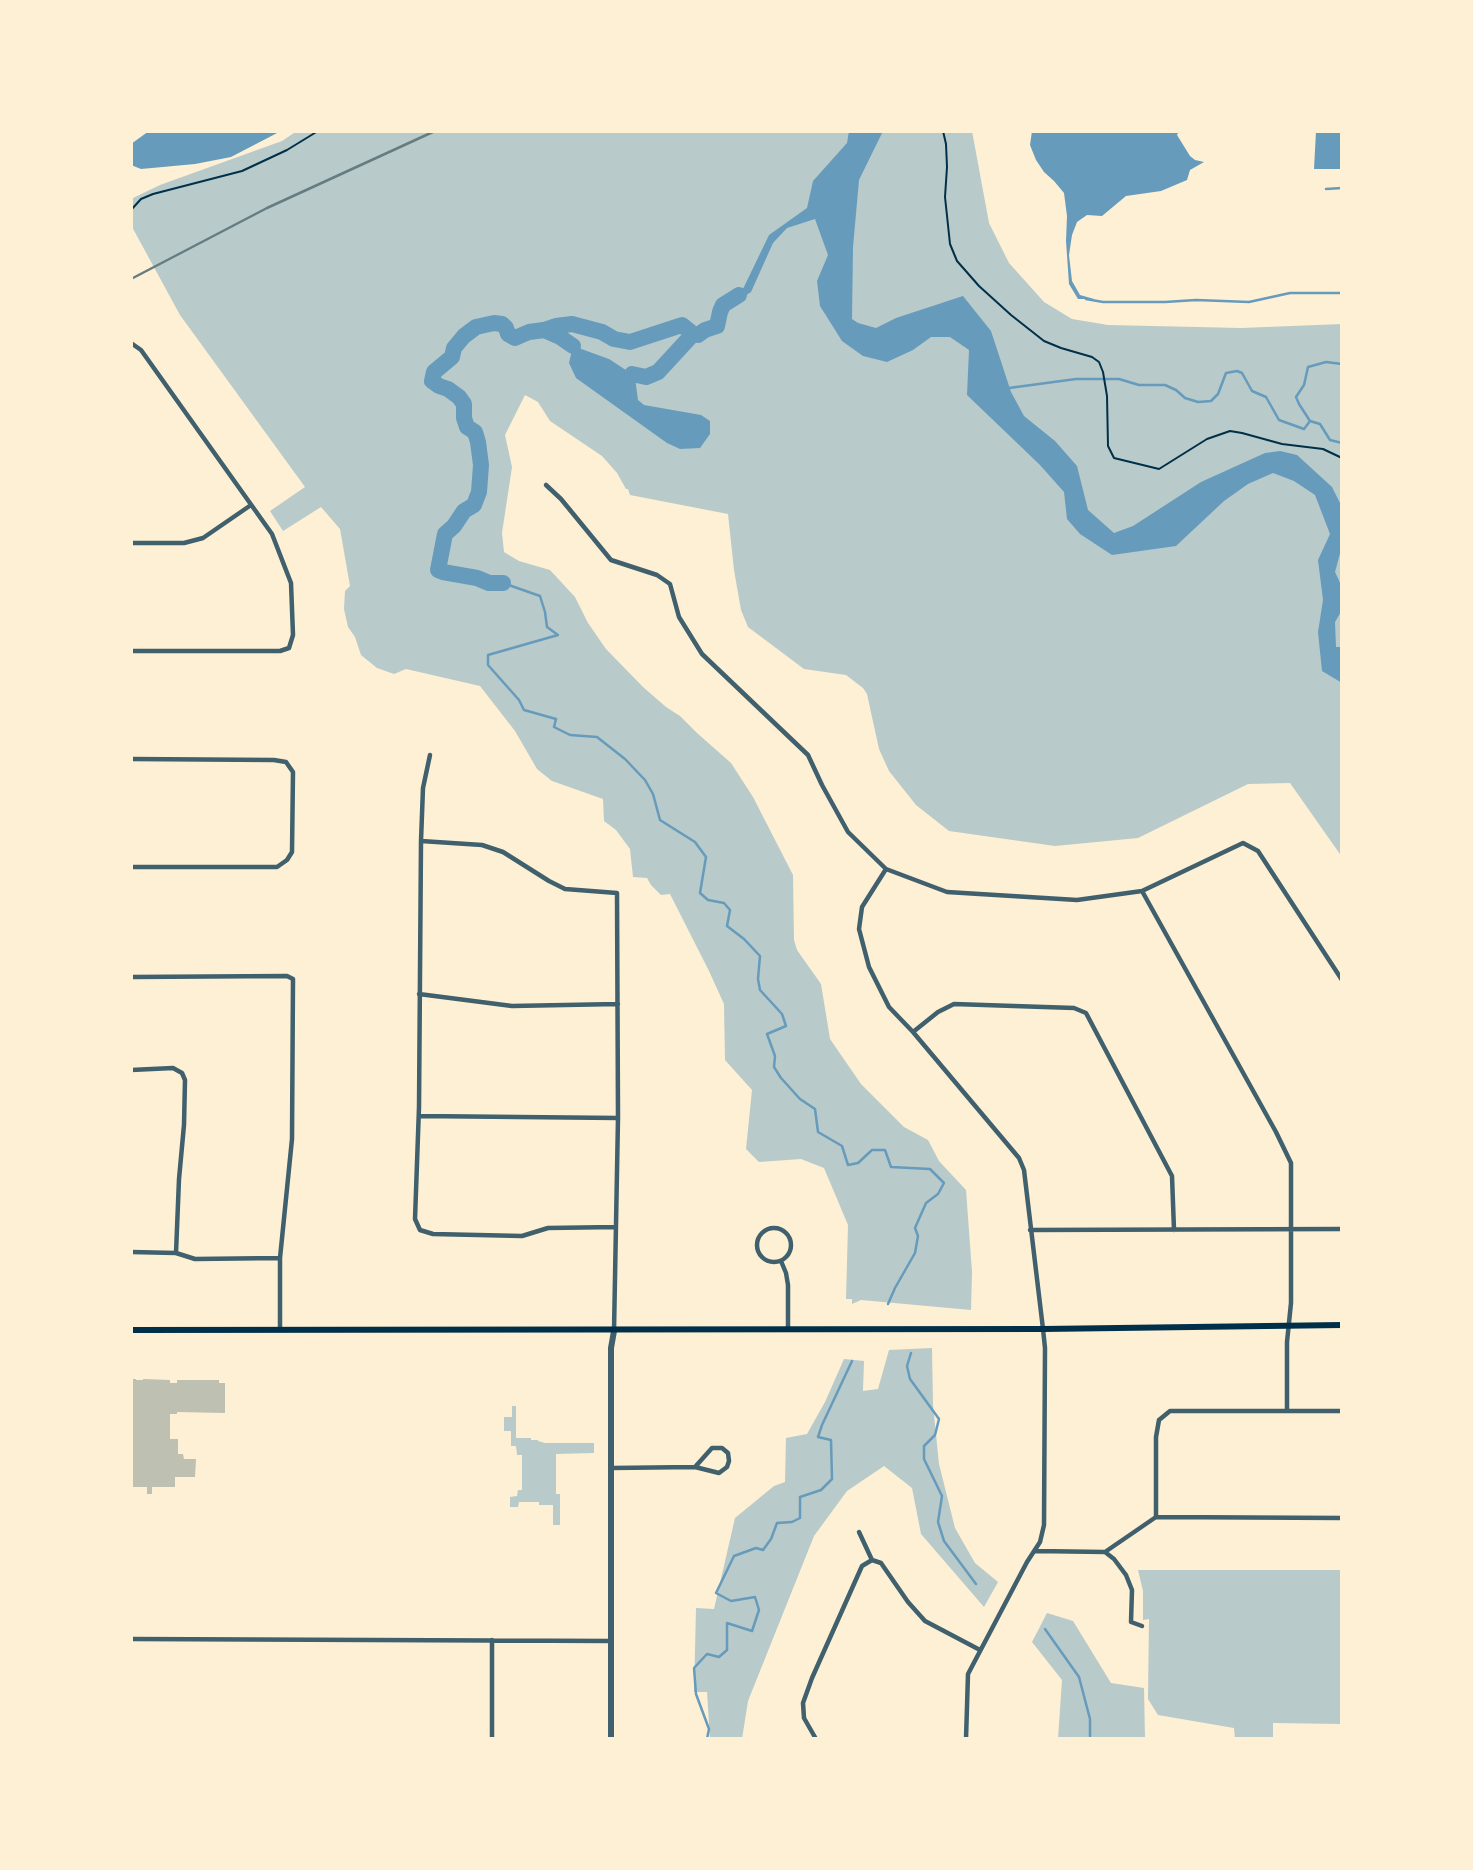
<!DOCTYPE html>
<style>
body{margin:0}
#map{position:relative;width:1473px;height:1870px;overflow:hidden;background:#fdf0d5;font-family:"IBM Plex Sans",sans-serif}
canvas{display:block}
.frame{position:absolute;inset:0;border:133px solid #fdf0d5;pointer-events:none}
</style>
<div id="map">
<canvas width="1473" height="1870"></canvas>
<div class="frame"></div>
</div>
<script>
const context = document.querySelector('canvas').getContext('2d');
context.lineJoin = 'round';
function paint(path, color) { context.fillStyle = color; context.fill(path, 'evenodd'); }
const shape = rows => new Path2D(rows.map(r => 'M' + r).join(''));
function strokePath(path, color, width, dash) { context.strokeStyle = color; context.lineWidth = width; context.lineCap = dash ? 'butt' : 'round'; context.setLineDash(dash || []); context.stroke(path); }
paint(shape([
 [297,131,972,131,989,223,1009,263,1044,302,1072,319,1108,325,1241,328,1342,324,1342,857,1290,783,1248,784,1138,838,1055,846,949,831,916,805,889,771,879,749,867,694,863,688,846,675,804,669,748,627,741,610,734,570,728,514,630,495,628,489,626,489,617,473,602,456,550,421,538,402,525,395,505,435,512,467,502,533,504,552,519,561,550,570,575,597,588,623,606,649,643,687,666,707,680,716,697,733,731,763,753,797,793,875,794,940,797,950,821,984,830,1039,861,1084,904,1127,928,1140,939,1161,966,1190,972,1272,971,1310,861,1300,852,1304,852,1299,846,1299,848,1225,824,1168,801,1159,759,1162,746,1149,752,1090,725,1060,724,1004,709,971,670,894,661,895,651,885,647,878,633,877,630,849,616,830,604,821,603,799,552,781,537,769,515,731,480,686,406,669,394,674,377,668,361,655,355,637,348,627,344,609,345,591,350,586,340,529,321,507,283,531,270,511,305,487,180,315,131,225,131,199,160,185,282,141],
 [932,1348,933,1405,939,1464,955,1528,975,1563,998,1582,984,1607,921,1534,912,1488,884,1466,847,1491,814,1536,748,1701,742,1739,710,1739,707,1692,694,1692,696,1608,714,1609,735,1518,774,1486,785,1482,786,1438,807,1434,825,1402,844,1359,864,1361,863,1391,878,1389,889,1350],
 [512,1406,516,1406,516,1438,531,1438,531,1440,538,1440,538,1441,545,1443,594,1443,594,1453,556,1454,556,1494,560,1494,560,1525,553,1525,553,1505,539,1505,539,1502,519,1502,518,1507,510,1507,510,1497,517,1496,518,1490,522,1490,522,1455,517,1455,516,1446,511,1446,511,1431,504,1431,504,1417,512,1417],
 [1342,1570,1342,1724,1273,1723,1273,1739,1235,1739,1234,1728,1158,1715,1148,1699,1149,1619,1143,1620,1143,1591,1138,1570],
 [1047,1613,1073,1621,1111,1683,1144,1688,1145,1739,1058,1739,1062,1680,1032,1642]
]), '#b9caca');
paint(shape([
 [149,131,281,131,231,157,195,164,141,169,131,165,131,144],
 [849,131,883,131,859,180,853,247,852,319,858,323,876,328,896,318,963,296,991,331,1011,392,1024,416,1055,441,1077,466,1088,510,1114,533,1133,526,1201,482,1265,453,1280,451,1297,455,1332,487,1342,507,1342,546,1335,572,1342,587,1342,610,1335,622,1336,647,1342,647,1342,683,1322,671,1318,632,1323,600,1318,560,1330,534,1315,495,1294,481,1273,473,1248,484,1224,501,1176,546,1112,555,1080,534,1067,519,1064,492,1040,465,967,395,969,350,950,337,931,337,913,350,887,362,863,356,842,341,820,306,817,281,828,255,815,219,787,228,773,243,751,292,728,307,713,307,743,289,769,235,807,208,813,181,847,143],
 [1032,131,1179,131,1177,135,1190,156,1195,160,1204,162,1190,170,1187,180,1161,191,1126,196,1102,216,1087,215,1077,222,1072,235,1069,255,1072,281,1080,295,1094,299,1078,299,1069,284,1066,241,1067,216,1064,193,1054,181,1044,172,1036,160,1030,145],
 [1316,131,1342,131,1342,169,1314,169],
 [573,346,609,359,632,374,635,378,638,400,644,405,701,415,710,421,710,434,700,448,680,449,667,443,576,378,569,363]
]), '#669bbc');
strokePath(shape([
 [1326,189,1342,188],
 [1086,299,1103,302,1165,302,1196,300,1249,302,1290,293,1342,293],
 [1009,388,1076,379,1119,379,1139,385,1165,385,1176,390,1185,398,1198,402,1211,401,1218,394,1226,373,1237,371,1242,373,1252,391,1266,397,1279,420,1304,429,1310,421,1299,404,1296,397,1304,385,1308,367,1326,362,1342,364],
 [1310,421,1320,424,1330,440,1342,443],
 [503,583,540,596,545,612,547,627,558,635,488,655,488,665,519,700,524,710,556,719,554,727,570,735,597,737,625,759,645,780,653,794,660,820,695,842,706,857,700,893,708,900,724,903,730,910,727,926,744,939,760,956,758,979,760,990,782,1014,786,1026,767,1034,775,1056,774,1067,781,1078,800,1099,815,1109,818,1132,842,1146,848,1165,858,1163,872,1150,885,1150,891,1167,930,1169,944,1183,938,1194,926,1203,915,1228,918,1236,915,1253,895,1288,888,1304],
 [911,1353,907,1366,910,1379,939,1419,935,1435,924,1446,924,1459,942,1496,938,1522,944,1541,976,1584],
 [1045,1629,1079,1677,1090,1719,1090,1736],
 [707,1739,709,1729,696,1694,694,1668,707,1654,719,1657,727,1650,727,1623,752,1631,759,1610,755,1597,731,1601,716,1593,734,1556,756,1548,763,1550,771,1539,777,1523,792,1522,800,1518,800,1497,821,1490,832,1479,831,1440,818,1437,822,1425,852,1361]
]), '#669bbc', 2.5);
strokePath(shape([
 [544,330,560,337,573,346],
 [632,374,646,377,658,372,693,334],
 [503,583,489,583,477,578,443,572,438,570,445,534,454,526,464,511,474,505,479,492,481,465,478,442,475,432,467,427,464,418,464,404,459,397,448,389,439,386,432,381,434,372,452,357,454,348,464,336,476,327,494,323,502,324,506,328,508,334,515,338,529,332,544,330,556,326,572,324,602,332,614,339,630,342,682,325,693,334,698,335,705,330,717,326,720,312,723,305,739,295]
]), '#669bbc', 16);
paint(shape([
 [131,1379,136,1379,136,1380,143,1380,143,1379,170,1380,170,1383,177,1383,177,1380,219,1380,219,1383,225,1383,225,1413,177,1412,177,1414,170,1414,170,1439,178,1439,178,1454,183,1454,184,1459,196,1459,195,1477,175,1477,175,1487,152,1487,152,1494,147,1494,147,1487,131,1487]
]), '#bec0b2');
strokePath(shape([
 [943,131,946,144,947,167,945,197,950,244,957,261,979,286,1011,315,1044,341,1061,348,1092,357,1099,362,1103,372,1107,396,1108,446,1114,458,1159,469,1207,439,1230,431,1242,433,1282,444,1323,449,1342,458],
 [131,210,141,199,153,194,242,171,287,150,318,131]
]), '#003049', 2);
strokePath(shape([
 [131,343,141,350,272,534,291,583,293,635,289,648,280,651,131,651],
 [546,485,561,499,611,560,657,575,670,584,679,617,702,654,808,755,822,785,848,832,886,869,947,892,1077,900,1142,891,1243,843,1258,851,1342,980],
 [131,543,184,543,203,538,251,505],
 [430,755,423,788,421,841,419,1107,415,1219,420,1230,433,1234,522,1236,548,1228,616,1227],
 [131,759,274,760,286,762,293,772,292,852,287,860,277,867,131,867],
 [421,841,482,845,503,852,549,881,565,889,617,893,618,1118,614,1331],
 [886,869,862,907,859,929,869,967,889,1007,913,1032,1019,1158,1024,1170,1043,1329,1045,1348,1044,1525,1040,1542,1027,1562,968,1674,966,1739],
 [1142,891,1276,1132,1291,1163,1291,1303,1287,1342,1287,1411,1170,1411,1159,1420,1156,1437,1156,1517],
 [131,977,287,976,293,979,292,1139,280,1258,280,1330],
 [419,994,512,1006,618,1004],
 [913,1032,938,1012,954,1004,1074,1008,1086,1013,1172,1176,1174,1230],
 [131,1070,173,1068,182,1073,185,1080,184,1125,179,1179,176,1253,131,1252],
 [419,1116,618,1118],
 '757 1245a17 17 0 1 1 34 0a17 17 0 1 1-34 0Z',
 [1030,1230,1342,1229],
 [176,1253,195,1259,280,1258],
 [781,1261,786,1273,788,1285,788,1329],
 [1287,1411,1342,1411],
 [612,1468,695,1467,719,1473,727,1467,729,1461,728,1453,722,1448,712,1448,695,1467],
 [859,1532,872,1560],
 [1035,1551,1105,1552,1156,1517,1342,1518],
 [1105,1552,1114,1559,1126,1575,1132,1590,1131,1622,1142,1626],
 [131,1639,611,1641],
 [492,1739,492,1640],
 [816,1739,804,1718,803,1703,812,1678,862,1566,872,1560,881,1563,908,1602,925,1621,980,1650]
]), '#3f606c', 4.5);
strokePath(shape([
 [611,1739,611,1348,614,1331]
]), '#3f606c', 6);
strokePath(shape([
 [131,1330,1043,1329,1342,1325]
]), '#003049', 6);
strokePath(shape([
 [131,279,267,208,435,131]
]), '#657d81', 2.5);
</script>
